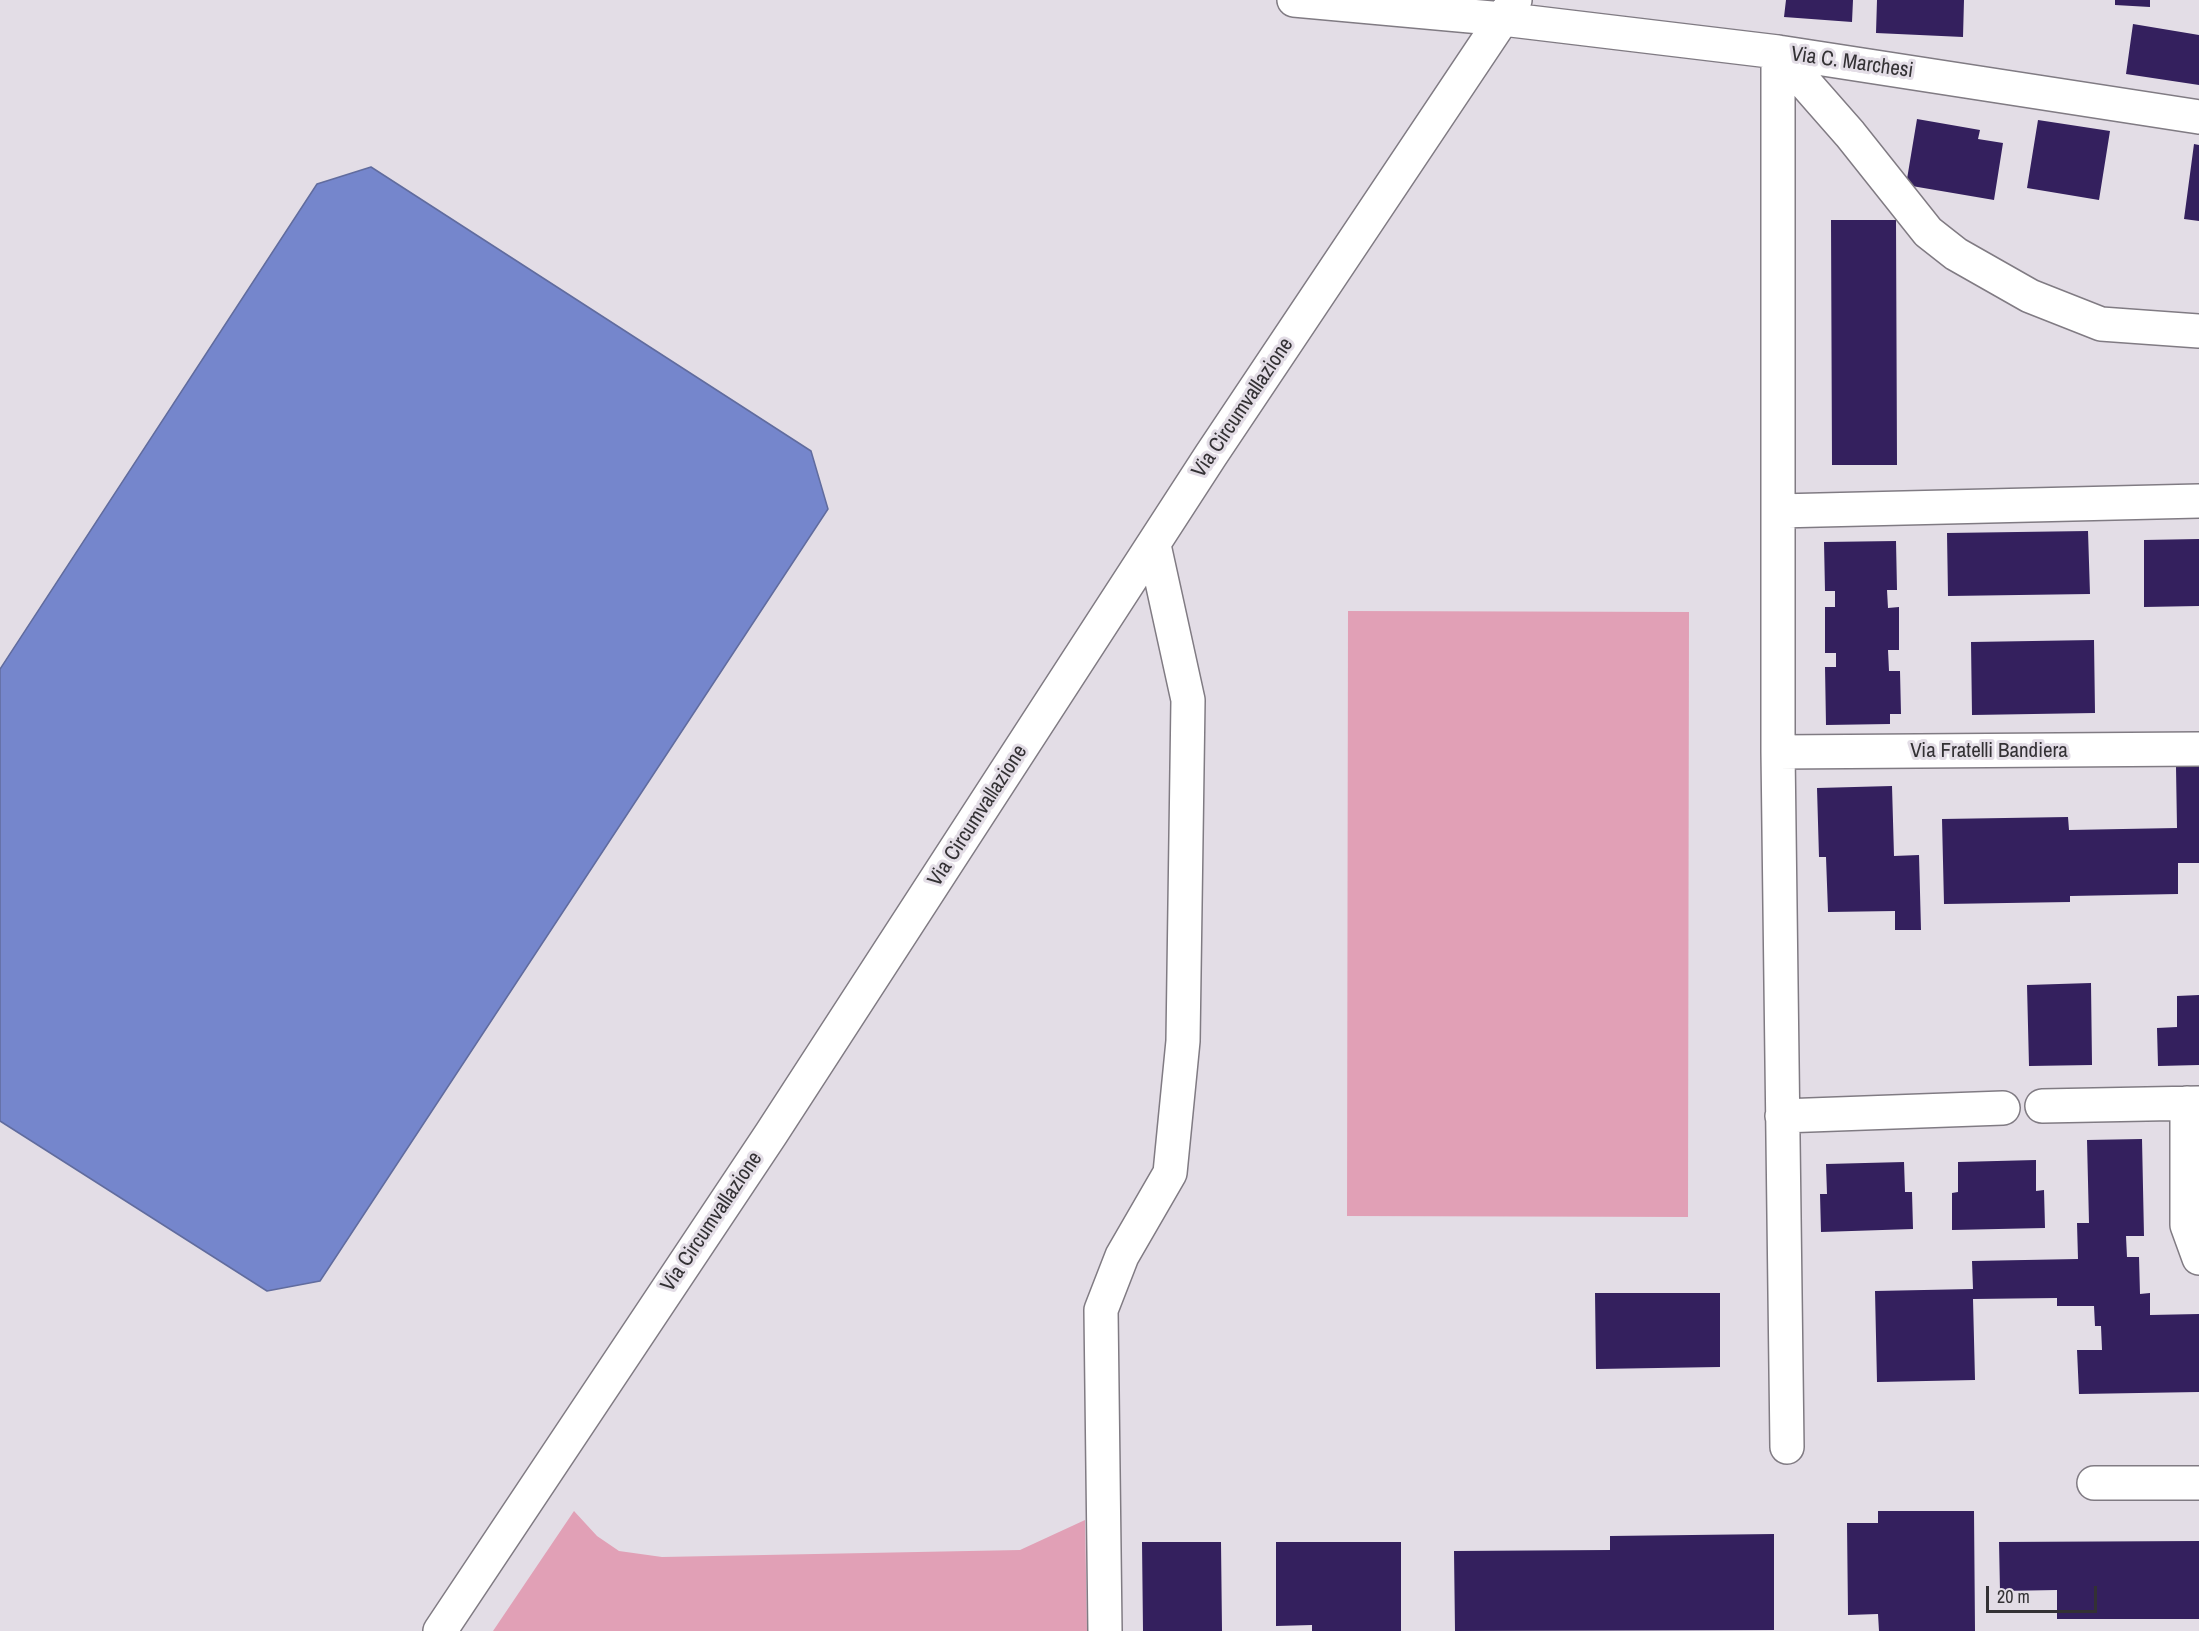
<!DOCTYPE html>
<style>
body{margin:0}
#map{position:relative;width:2199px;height:1631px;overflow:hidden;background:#e3dde6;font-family:"Archivo Narrow",sans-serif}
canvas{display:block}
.scale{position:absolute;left:1986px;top:1586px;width:111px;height:27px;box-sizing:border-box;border:3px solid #333134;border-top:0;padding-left:8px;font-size:18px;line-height:21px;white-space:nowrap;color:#333134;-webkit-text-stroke:4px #e3dde6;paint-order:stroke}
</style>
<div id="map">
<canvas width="2199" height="1631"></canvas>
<div class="scale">20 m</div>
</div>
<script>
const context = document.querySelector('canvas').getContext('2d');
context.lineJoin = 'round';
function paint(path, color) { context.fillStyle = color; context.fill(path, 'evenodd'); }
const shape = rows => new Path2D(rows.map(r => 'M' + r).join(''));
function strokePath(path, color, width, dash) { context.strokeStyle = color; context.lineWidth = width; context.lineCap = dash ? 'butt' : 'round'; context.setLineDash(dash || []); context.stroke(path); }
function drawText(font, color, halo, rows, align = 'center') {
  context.font = font + ' "Archivo Narrow",sans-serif'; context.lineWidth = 6; context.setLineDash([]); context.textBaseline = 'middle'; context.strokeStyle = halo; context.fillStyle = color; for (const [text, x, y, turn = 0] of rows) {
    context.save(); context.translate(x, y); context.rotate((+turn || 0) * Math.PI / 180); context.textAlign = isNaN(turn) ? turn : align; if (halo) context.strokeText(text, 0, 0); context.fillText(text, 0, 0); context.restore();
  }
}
paint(shape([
 [1348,611,1689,612,1688,1217,1347,1216],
 [574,1511,597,1536,619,1551,662,1557,1020,1550,1085,1520,1087,1631,493,1631]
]), '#e1a0b6');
const water = shape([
 [371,167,811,451,828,509,320,1281,267,1291,0,1121,0,669,317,184,371,167]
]);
paint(water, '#7586cc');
strokePath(water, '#616c9e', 1.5);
paint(shape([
 [1786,0,1853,0,1852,22,1784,17],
 [1877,0,1964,0,1963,37,1876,33],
 [2115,0,2150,0,2150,7,2115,5],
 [2133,24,2199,35,2199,85,2126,74],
 [1917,119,1980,130,1978,139,2003,143,1994,200,1906,185],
 [2038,120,2110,131,2099,200,2027,188],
 [2194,144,2199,145,2199,221,2184,219],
 [1831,220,1896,220,1897,465,1832,465],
 [2088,531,2090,594,1948,596,1947,533],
 [2199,539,2199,606,2144,607,2144,540],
 [1896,541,1897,590,1887,590,1888,608,1899,607,1899,650,1888,650,1889,671,1900,671,1901,714,1890,714,1890,724,1826,725,1825,667,1836,667,1836,653,1825,653,1825,607,1835,607,1835,591,1825,591,1824,542],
 [2094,640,2095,713,1972,715,1971,642],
 [2176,767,2199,767,2199,863,2178,863,2178,894,2070,896,2070,902,1944,904,1942,819,2068,817,2069,830,2177,828],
 [1892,786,1894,856,1919,855,1921,930,1895,930,1895,911,1828,912,1826,857,1819,857,1817,788],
 [2091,983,2092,1065,2029,1066,2027,985],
 [2199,995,2199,1065,2158,1066,2157,1028,2177,1027,2177,996],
 [2142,1139,2144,1236,2126,1236,2127,1257,2139,1257,2140,1294,2150,1293,2150,1315,2199,1314,2199,1392,2079,1394,2077,1350,2102,1350,2101,1326,2095,1326,2094,1306,2057,1306,2057,1298,1973,1299,1975,1380,1877,1382,1875,1291,1973,1289,1972,1261,2078,1259,2077,1223,2089,1223,2087,1140],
 [2036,1160,2036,1191,2044,1190,2045,1228,1952,1230,1952,1193,1958,1192,1958,1162],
 [1904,1162,1905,1192,1912,1192,1913,1229,1821,1232,1820,1194,1827,1194,1826,1164],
 [1595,1293,1720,1293,1720,1367,1596,1369],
 [1878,1511,1974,1511,1975,1631,1879,1631,1878,1614,1848,1615,1847,1523,1878,1523],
 [1774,1534,1774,1630,1455,1631,1454,1551,1610,1550,1610,1536],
 [2199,1541,2199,1619,2057,1619,2057,1590,2000,1591,1999,1542],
 [1142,1542,1221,1542,1222,1631,1143,1631],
 [1276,1542,1401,1542,1401,1631,1312,1631,1312,1625,1276,1626]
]), '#34205e');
const minor = shape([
 [1294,0,1503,19,1778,52,2199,117],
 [1778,52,1778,752,1787,1447],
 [1778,52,1850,134,1928,232,1956,254,2030,296,2101,324,2199,331],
 [1778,511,2199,501],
 [1778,752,2199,749],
 [2187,1103,2187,1225,2199,1258],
 [2042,1106,2199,1103],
 [1782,1116,2003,1108],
 [2094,1483,2199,1483],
 [440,1631,771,1134,1211,455,1515,0],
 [1105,1631,1101,1310,1122,1256,1170,1173,1183,1041,1188,700,1154,545]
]);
strokePath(minor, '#807b83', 36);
strokePath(minor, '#fff', 33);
drawText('21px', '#333134', '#e3dde6', [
 ["Via C. Marchesi",1852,63,8],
 ["Via Circumvallazione",1243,408,-56],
 ["Via Fratelli Bandiera",1989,751],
 ["Via Circumvallazione",978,816,-57],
 ["Via Circumvallazione",712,1222,-56]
]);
</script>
